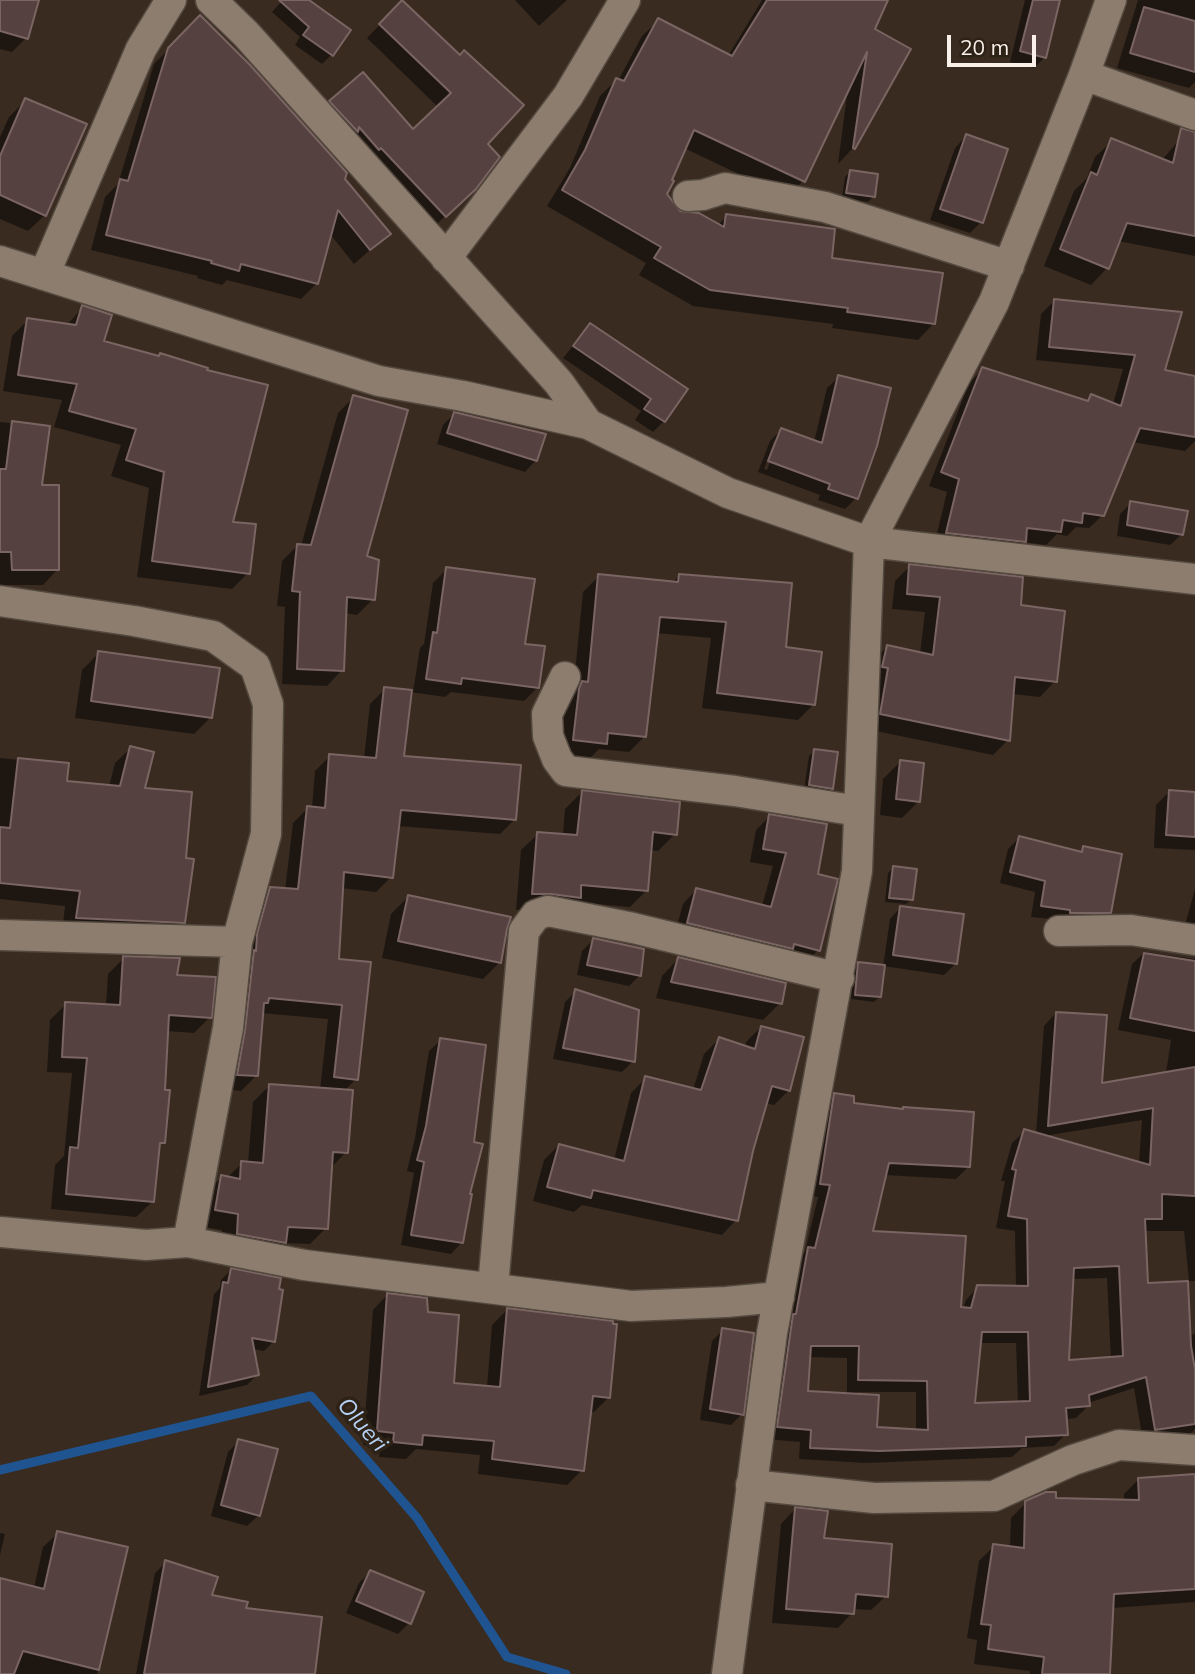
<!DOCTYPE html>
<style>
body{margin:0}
#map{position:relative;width:1195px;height:1674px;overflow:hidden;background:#392b20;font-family:Mulish,sans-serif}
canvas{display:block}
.scale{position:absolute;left:947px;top:35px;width:89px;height:32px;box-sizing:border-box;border:4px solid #f9f0e9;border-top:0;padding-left:9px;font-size:21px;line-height:24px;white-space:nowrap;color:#f9f0e9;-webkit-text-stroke:5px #2e2216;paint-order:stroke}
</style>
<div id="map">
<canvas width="1195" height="1674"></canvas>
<div class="scale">20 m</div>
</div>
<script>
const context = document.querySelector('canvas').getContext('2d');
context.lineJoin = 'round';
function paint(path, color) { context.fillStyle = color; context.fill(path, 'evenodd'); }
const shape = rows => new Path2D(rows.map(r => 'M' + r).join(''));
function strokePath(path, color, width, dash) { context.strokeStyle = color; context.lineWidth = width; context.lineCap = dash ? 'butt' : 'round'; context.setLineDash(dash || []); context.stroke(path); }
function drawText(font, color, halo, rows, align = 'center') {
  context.font = font + ' Mulish,sans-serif'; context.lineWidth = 7; context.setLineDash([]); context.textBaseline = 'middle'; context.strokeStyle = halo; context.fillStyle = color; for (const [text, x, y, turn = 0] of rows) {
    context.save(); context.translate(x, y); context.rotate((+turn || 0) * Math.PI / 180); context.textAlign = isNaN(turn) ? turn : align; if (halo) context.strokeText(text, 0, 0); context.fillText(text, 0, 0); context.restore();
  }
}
paint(shape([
 [0,0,37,0,26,38,12,52,0,49],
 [283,0,310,0,322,12,332,54,322,64,295,45,300,37,272,12],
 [515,0,567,0,539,26],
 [762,0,886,0,873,30,853,148,838,164,848,87,803,181,787,197,684,148,665,194,679,213,718,225,727,216,830,259,934,323,918,340,832,328,833,324,693,306,639,275,646,263,547,206,570,168,600,96,616,80,618,81,642,36,659,20,728,56],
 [1025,0,1059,0,1045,57,1034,68,1010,62],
 [1138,0,1195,0,1195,82,1189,88,1117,68],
 [402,2,460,57,485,144,460,203,431,229,317,116,331,102,412,131,438,107,367,38],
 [200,18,388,234,354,264,330,234,317,283,301,299,227,280,222,285,197,278,198,276,91,250,105,197,118,184,154,64],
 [26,100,45,215,28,231,0,219,0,137,9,117],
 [966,136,981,222,970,233,930,220,955,148],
 [1179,140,1195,143,1195,256,1118,241,1107,268,1091,285,1044,266,1074,191,1087,178,1095,157,1112,141,1162,160],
 [850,172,873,197,868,202,842,198,845,177],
 [1054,301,1163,372,1195,378,1195,441,1185,451,1132,442,1103,515,1089,528,1076,527,1067,536,1057,534,1046,545,1023,542,1010,555,934,546,947,492,929,486,969,383,983,369,1086,402,1091,396,1113,404,1123,369,1036,360,1041,314],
 [83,307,102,342,205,372,231,523,248,573,232,589,137,577,149,488,111,476,121,445,54,427,62,400,3,391,12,336,28,320,66,326],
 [590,325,686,389,664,421,653,432,635,420,641,411,563,358],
 [839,377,856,498,845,509,818,500,820,495,758,472,770,441,781,430,814,442,827,388],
 [774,441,778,441,767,470,764,469],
 [354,397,364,557,373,599,357,615,345,613,342,670,327,686,282,684,285,607,277,606,282,561,298,545,301,546,338,413],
 [454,414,536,460,525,472,437,444,443,425],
 [0,422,48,427,40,487,58,569,43,585,0,585],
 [1131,503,1182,534,1170,545,1117,536,1120,514],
 [910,566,1019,607,1055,681,1040,697,1012,694,1008,740,993,755,866,729,872,662,888,646,920,654,925,612,892,609,895,581],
 [447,569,523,645,538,687,524,701,451,692,445,697,410,692,402,757,515,819,500,834,398,826,391,877,376,892,341,888,337,961,356,1079,344,1091,346,1152,330,1169,326,1228,310,1244,284,1243,268,1259,221,1250,222,1230,199,1226,205,1193,222,1177,227,1178,242,1163,248,1163,253,1102,269,1086,320,1090,328,1019,261,1013,256,1076,241,1091,223,1089,255,904,270,889,285,890,293,823,308,808,312,808,315,771,330,756,364,759,370,704,385,689,413,692,420,648,424,644,433,583],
 [599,576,672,583,679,576,784,649,814,704,798,720,702,708,711,638,656,633,645,736,629,752,599,749,590,758,558,755,564,706,573,692,583,592],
 [99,653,211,717,194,734,75,718,82,670],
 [131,748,142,789,184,860,183,922,168,938,62,933,65,906,0,899,0,758,67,765,66,783,109,787,115,763],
 [814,751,832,788,827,794,804,790,809,756],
 [900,762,919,801,902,818,880,815,883,779],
 [582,792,675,834,658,851,650,850,647,890,630,907,574,902,533,910,516,910,521,850,538,834,563,835,565,809],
 [1169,792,1195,793,1195,850,1154,848,1156,805],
 [770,816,816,875,818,950,805,964,674,937,683,904,696,890,762,906,773,866,750,862,756,830],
 [1019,838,1078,853,1083,848,1109,912,1098,923,1031,917,1035,892,1000,883,1008,849],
 [893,868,912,899,906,904,885,902,888,873],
 [1195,889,1195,931,1184,929],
 [408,897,500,962,483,979,382,958,391,914],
 [901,907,955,964,944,975,883,966,879,997,874,1002,851,999,854,969,859,964,883,967,890,919],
 [593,940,640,975,629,986,577,975,582,951],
 [1145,952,1195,959,1195,1281,1189,1281,1184,1231,1144,1231,1146,1285,1189,1335,1195,1334,1195,1429,1190,1434,1143,1441,1134,1388,1088,1403,1088,1406,1076,1418,1065,1419,1066,1434,1054,1446,1022,1448,1012,1457,866,1463,799,1459,800,1442,766,1439,797,1261,805,1252,818,1197,808,1195,822,1107,835,1095,969,1166,956,1179,884,1175,871,1233,960,1308,963,1309,966,1300,978,1287,1016,1287,1015,1231,996,1228,1005,1181,1001,1181,1012,1143,1025,1131,1036,1134,1044,1026,1056,1013,1100,1085,1166,1073,1171,1040,1118,1030,1132,964],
 [1142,1120,1139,1163,1044,1136],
 [1107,1278,1111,1359,1067,1362,1071,1279],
 [979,1343,1016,1343,1018,1403,973,1405],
 [809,1357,847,1358,847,1395,807,1392],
 [857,1392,916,1392,916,1431,875,1429],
 [124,958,175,976,210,1017,194,1033,167,1031,164,1142,157,1148,152,1202,136,1217,51,1209,55,1165,64,1156,72,1073,47,1072,50,1020,66,1004,106,1006,108,974],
 [678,959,780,1003,763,1020,656,998,662,976],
 [576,991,633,1061,622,1072,553,1059,565,1002],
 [761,1027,789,1090,774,1105,765,1103,752,1150,736,1220,722,1235,582,1205,574,1212,533,1201,544,1160,559,1145,614,1160,631,1093,646,1078,693,1090,704,1054,719,1039,745,1048,746,1042],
 [441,1040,468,1195,462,1242,451,1254,401,1245,414,1173,407,1171,415,1138,429,1051],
 [231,1270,274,1341,264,1351,252,1349,257,1375,247,1385,199,1396,214,1294,220,1288,221,1280],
 [387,1295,426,1314,452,1384,487,1387,492,1325,507,1310,609,1397,594,1412,589,1411,582,1470,567,1485,478,1474,480,1455,416,1449,406,1459,379,1457,380,1447,363,1445,373,1310],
 [723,1330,742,1414,731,1425,700,1420,712,1341],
 [239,1441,259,1515,247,1526,211,1516,228,1452],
 [1195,1475,1195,1602,1112,1608,1095,1674,1030,1674,1030,1671,974,1664,977,1640,967,1638,979,1561,994,1546,1010,1548,1011,1518,1026,1503,1054,1499,1124,1501,1124,1494,1139,1479],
 [795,1509,822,1540,886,1596,871,1610,853,1609,852,1613,838,1628,772,1623,781,1524],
 [0,1533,5,1534,0,1555],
 [58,1533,126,1548,97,1674,0,1674,0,1580,34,1588,43,1547],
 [166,1562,210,1596,244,1610,313,1674,136,1674,155,1573],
 [370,1572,409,1623,398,1634,346,1613,359,1583]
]), '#0007');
strokePath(shape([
 [0,1470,311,1396,417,1518,507,1657,566,1674]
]), '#1f5490', 9);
const building = shape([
 [0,0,39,0,28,39,0,31,0,0],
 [279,0,309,0,351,30,333,56,303,35,309,27,279,0],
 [402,0,460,55,464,50,524,105,488,144,500,157,476,189,446,217,381,148,379,150,359,127,358,132,329,101,363,72,413,129,451,93,379,24,402,0],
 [767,0,888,0,875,29,911,49,855,149,853,148,867,52,805,182,694,130,672,180,674,181,667,194,680,211,699,213,724,227,726,214,835,229,832,258,943,273,935,324,847,312,848,308,710,290,654,258,661,247,562,190,585,150,616,78,624,81,658,18,732,56,767,0],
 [1033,0,1060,0,1046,58,1020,51,1033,0],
 [1144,7,1195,21,1195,72,1130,53,1144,7],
 [200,15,250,65,347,173,345,179,391,234,370,250,338,210,318,284,241,264,239,271,211,263,212,261,106,235,120,179,128,181,168,48,200,15],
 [25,98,87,124,46,216,0,195,0,156,25,98],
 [1181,128,1195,132,1195,236,1127,223,1109,269,1060,249,1091,172,1097,175,1111,138,1173,163,1181,128],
 [966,134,1008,149,983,223,940,209,966,134],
 [850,170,878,174,875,197,846,193,850,170],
 [1054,299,1182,312,1165,370,1195,376,1195,437,1140,428,1104,516,1083,513,1082,523,1063,520,1061,532,1027,528,1026,542,946,533,959,479,941,472,982,367,1088,401,1091,394,1121,406,1135,355,1049,347,1054,299],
 [82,305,112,315,104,341,159,356,160,353,208,368,207,370,268,385,233,522,256,524,250,574,152,561,164,472,126,460,136,429,69,411,77,384,18,375,27,318,76,325,82,305],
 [590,323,688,389,665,422,644,409,651,399,573,346,590,323],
 [838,375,891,388,877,446,858,499,828,489,830,484,768,461,781,428,822,443,838,375],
 [353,395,408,410,367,556,379,560,375,600,347,597,344,671,297,669,300,592,292,591,297,544,311,545,353,395],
 [454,412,546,434,537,461,447,433,454,412],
 [12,421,50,426,42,485,59,485,59,570,12,570,11,552,0,552,0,469,6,469,12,421],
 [1130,501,1188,511,1183,535,1127,525,1130,501],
 [909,564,1023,577,1021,605,1065,611,1057,682,1015,677,1010,741,880,714,888,668,882,667,887,645,933,655,940,597,907,594,909,564],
 [446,567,535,579,525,644,545,646,539,688,462,678,461,684,426,679,433,632,437,633,446,567],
 [598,574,678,582,679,574,792,583,786,647,822,652,815,705,717,693,726,622,660,617,646,737,608,733,607,744,573,740,579,689,582,681,588,682,598,574],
 [98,651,220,668,212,718,91,701,98,651],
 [384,687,412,690,404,756,521,765,516,820,401,810,393,878,344,872,339,959,371,962,358,1080,334,1077,342,1005,269,998,268,1003,264,1003,258,1076,237,1075,245,1030,254,950,256,951,257,934,270,887,298,889,307,806,325,808,329,754,376,758,384,687],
 [130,746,154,752,145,788,192,792,186,858,194,859,185,923,76,918,80,891,0,883,0,827,10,828,18,758,69,763,67,781,120,786,130,746],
 [814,749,838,752,833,789,809,785,814,749],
 [900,760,924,763,920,802,896,799,900,760],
 [582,790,680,802,677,835,653,832,648,891,581,885,581,898,551,894,532,894,537,832,577,835,582,790],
 [1169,790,1195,792,1195,837,1166,835,1169,790],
 [769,814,827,824,818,874,838,879,820,951,794,944,793,949,687,923,696,888,771,907,786,853,763,849,769,814],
 [1019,836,1082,852,1083,846,1122,854,1111,913,1070,913,1070,910,1041,906,1045,881,1010,872,1019,836],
 [893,866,917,869,913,900,889,898,893,866],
 [408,895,511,917,507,929,501,963,398,941,408,895],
 [900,906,964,914,957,964,893,955,900,906],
 [593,938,644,949,641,976,587,965,593,938],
 [1144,953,1195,961,1195,1031,1130,1018,1144,953],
 [123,956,180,958,177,975,216,977,212,1018,169,1015,165,1090,170,1090,165,1143,160,1143,154,1202,66,1194,70,1147,78,1148,87,1058,62,1057,65,1002,120,1005,123,956],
 [678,957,786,983,782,1004,671,982,678,957],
 [858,962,885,965,881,997,855,995,858,962],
 [575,989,639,1010,635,1062,563,1048,575,989],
 [1056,1012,1107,1015,1102,1083,1195,1067,1195,1196,1162,1194,1162,1219,1145,1219,1148,1283,1188,1281,1191,1346,1195,1369,1195,1424,1155,1430,1146,1377,1089,1395,1090,1406,1066,1408,1068,1435,1026,1437,1026,1446,879,1451,810,1448,811,1430,777,1427,793,1314,796,1314,808,1247,815,1248,830,1185,820,1184,834,1093,854,1096,854,1103,903,1109,903,1107,974,1112,970,1167,889,1163,873,1231,966,1236,961,1307,971,1308,977,1285,1028,1286,1027,1219,1008,1216,1016,1170,1012,1169,1024,1129,1150,1165,1153,1108,1048,1126,1056,1012],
 [1119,1266,1123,1356,1069,1360,1074,1268,1119,1266],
 [982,1332,1028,1332,1030,1401,975,1403,982,1332],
 [811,1346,859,1346,858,1380,927,1381,928,1430,877,1427,879,1395,808,1391,811,1346],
 [761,1026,804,1037,790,1091,772,1086,753,1151,738,1221,593,1190,591,1198,547,1187,559,1144,624,1161,645,1076,701,1090,719,1037,755,1049,761,1026],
 [440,1038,486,1045,474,1142,483,1144,470,1194,472,1194,463,1243,411,1235,424,1162,417,1160,426,1126,440,1038],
 [269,1084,353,1090,348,1153,333,1152,328,1229,288,1227,286,1243,237,1234,238,1214,215,1210,221,1175,240,1179,241,1161,263,1163,269,1084],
 [231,1268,281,1278,279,1289,283,1290,275,1342,252,1338,259,1375,208,1387,223,1282,228,1283,231,1268],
 [387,1293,427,1298,428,1312,459,1315,454,1383,500,1387,507,1308,613,1321,613,1324,617,1324,610,1398,593,1396,584,1471,492,1459,494,1441,423,1435,422,1445,393,1442,394,1433,377,1431,387,1293],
 [722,1328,754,1333,744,1415,710,1409,722,1328],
 [238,1439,278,1449,260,1516,221,1505,238,1439],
 [1195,1474,1195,1589,1114,1594,1110,1674,1042,1674,1044,1657,988,1649,991,1625,981,1624,993,1544,1024,1548,1025,1501,1046,1492,1056,1492,1056,1498,1139,1500,1138,1478,1195,1474],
 [795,1507,828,1511,824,1538,892,1544,888,1597,856,1594,854,1614,786,1609,795,1507],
 [57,1531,128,1547,99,1670,23,1651,14,1674,0,1674,0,1578,44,1589,57,1531],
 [165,1560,218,1577,212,1595,248,1602,246,1608,322,1617,315,1674,144,1674,165,1560],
 [370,1570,424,1592,411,1624,356,1601,370,1570]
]);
paint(building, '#554140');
strokePath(building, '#7a6563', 2);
const street = shape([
 [211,0,246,34,559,383,588,424],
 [1084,75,1195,115],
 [688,196,703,195,725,188,825,207,1009,266],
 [446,258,568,96,625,0],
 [0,261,379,381,463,396,588,424,728,493,869,542,1195,579],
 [44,275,141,49,171,0],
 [0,601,134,621,213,636,255,666,268,704,266,834,237,942,228,1028,188,1242],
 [565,677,547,714,548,736,557,759,566,771,735,791,858,811],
 [1059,931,1131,930,1195,940],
 [0,935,237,942],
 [0,1232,146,1245,188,1242,304,1265,631,1306,726,1302,779,1297],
 [493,1287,524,931,536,915,548,911,633,928,839,978],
 [751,1485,874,1498,994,1496,1073,1460,1119,1445,1195,1450],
 [727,1674,772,1333,857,871,869,542,994,302,1084,75,1111,0]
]);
strokePath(street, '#54493f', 33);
strokePath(street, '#8c7d6f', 30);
drawText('italic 23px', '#b4d0f3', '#2e2216', [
 ["Olueri",362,1425,49]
]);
</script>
